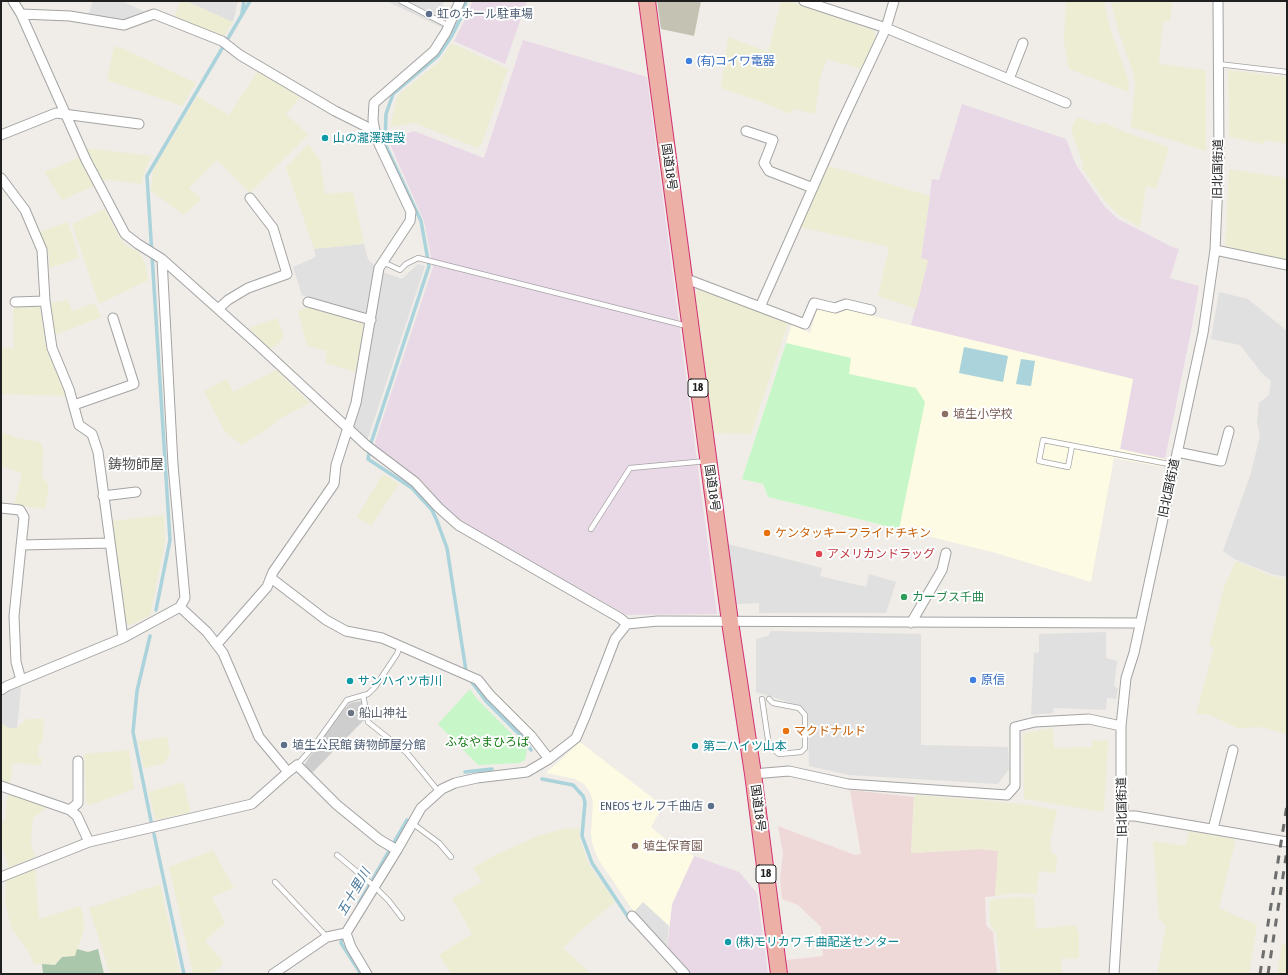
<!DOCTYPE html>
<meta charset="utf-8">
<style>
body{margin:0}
#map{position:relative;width:1288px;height:975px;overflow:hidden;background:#f0ece7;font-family:"Asap Condensed",sans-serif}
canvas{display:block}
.frame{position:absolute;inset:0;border:2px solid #202020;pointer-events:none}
</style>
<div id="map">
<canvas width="1288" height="975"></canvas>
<div class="frame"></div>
</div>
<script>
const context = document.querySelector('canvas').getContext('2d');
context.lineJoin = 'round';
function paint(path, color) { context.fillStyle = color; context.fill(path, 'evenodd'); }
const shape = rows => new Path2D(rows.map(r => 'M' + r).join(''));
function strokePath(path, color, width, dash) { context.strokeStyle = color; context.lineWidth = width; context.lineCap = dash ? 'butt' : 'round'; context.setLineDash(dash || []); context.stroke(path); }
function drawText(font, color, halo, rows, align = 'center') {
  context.font = font + ' "Asap Condensed","Noto Sans JP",sans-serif'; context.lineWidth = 4; context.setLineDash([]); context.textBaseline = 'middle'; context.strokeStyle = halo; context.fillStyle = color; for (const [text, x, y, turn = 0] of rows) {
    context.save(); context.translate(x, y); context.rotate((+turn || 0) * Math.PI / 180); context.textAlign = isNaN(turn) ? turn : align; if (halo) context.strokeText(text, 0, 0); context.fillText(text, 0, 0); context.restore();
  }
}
paint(shape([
 [850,790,914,797,911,853,981,849,999,851,995,896,985,897,986,925,993,932,997,974,788,974,786,960,823,956,821,927,798,905,782,899,780,878,783,853,778,826,855,855,861,854]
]), '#efd8d8');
paint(shape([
 [472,1,527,1,505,64,454,41,469,11],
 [523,40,647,77,717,614,627,615,462,522,444,506,419,478,374,445,433,267,424,221,388,140,414,131,484,158],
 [962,104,1066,139,1076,165,1105,207,1118,219,1170,246,1179,249,1170,278,1199,286,1191,331,1165,459,1120,449,1133,379,911,325,928,261,921,258,932,179,939,180],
 [694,856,739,872,757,893,768,974,689,974,681,961,677,960,667,948,672,904]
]), '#e9d9e7');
paint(shape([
 [823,309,836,312,848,310,1133,379,1120,449,1165,459,1163,467,1114,458,1091,582,996,553,768,497,763,484,742,479,792,324,810,333,817,310],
 [580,742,663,806,651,827,668,841,694,856,672,904,667,948,634,912,598,859,592,843,591,833,593,802,590,792,584,784,575,779,546,773]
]), '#fdfbe3');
paint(shape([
 [362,701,364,720,311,774,305,769,304,765,340,714,350,703]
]), '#cecece');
paint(shape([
 [657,1,701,1,694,36,661,29]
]), '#c4c3b3');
paint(shape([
 [181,1,186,1,233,22,224,36,174,17],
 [781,1,788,1,873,30,876,37,861,69,827,59,820,78,815,114,793,109,790,114,762,102,721,88,728,37,768,52],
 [1066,1,1104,1,1110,28,1129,82,1128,92,1069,69,1064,42],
 [1111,1,1172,1,1170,21,1163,21,1159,64,1206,70,1206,151,1131,127,1135,84,1134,75,1118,30],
 [451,43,508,69,482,143,477,148,415,123,390,127,397,96,440,61],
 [114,46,124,49,196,83,182,106,107,80],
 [1228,70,1287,77,1287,144,1265,140,1264,144,1229,137],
 [258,71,300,97,286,114,308,135,250,193,217,160,189,188,201,199,184,215,151,191,153,170,197,96,229,115],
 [1078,117,1100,125,1102,122,1130,134,1169,147,1156,189,1146,186,1140,227,1120,216,1106,202,1081,167,1083,165,1071,129],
 [308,144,320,160,325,194,353,192,364,244,314,249,286,167],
 [86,148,152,156,145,169,142,184,102,179],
 [80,157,94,186,62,200,44,172],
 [828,166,930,196,921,258,928,260,916,309,878,296,889,247,800,227],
 [1229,169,1287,178,1287,261,1225,248],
 [105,209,120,238,127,246,140,253,146,266,148,280,99,304,72,224],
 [68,222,79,258,49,268,49,254,39,232],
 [698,289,789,321,751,434,713,433,694,297],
 [68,300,72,311,95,303,101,317,55,335,50,303],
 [36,304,40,307,47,350,66,396,1,394,1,348,14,348,13,306],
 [308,307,367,325,360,373,325,363,327,351,307,346,298,311],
 [277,318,284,336,277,345,270,349,249,328],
 [276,370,310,403,279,419,273,425,242,445,225,432,204,391,227,379,233,392],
 [1,432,18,438,40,442,43,448,42,477,49,486,45,509,14,505,22,473,1,466],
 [383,474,399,484,371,526,357,517],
 [164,515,165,542,150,616,130,625,125,623,112,521],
 [1236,561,1272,576,1287,579,1287,734,1261,727,1238,728,1207,714,1196,714,1214,647,1209,646,1224,587],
 [26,719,44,719,42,743,39,743,38,758,42,758,41,765,13,763,10,785,1,782,1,723,9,728,17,728],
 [1053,728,1054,748,1092,747,1092,740,1108,741,1104,812,1024,799,1023,733],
 [167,737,170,752,165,763,144,768,138,741],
 [129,750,134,789,90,805,86,803,84,754],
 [183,782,190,809,189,813,155,820,149,792],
 [8,793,48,806,33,818,31,842,35,857,9,868,1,840,1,825,5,819],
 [917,795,1024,804,1057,810,1050,843,1052,854,1057,855,1056,873,1039,871,1037,894,1013,893,995,896,998,851,981,849,911,853,914,797],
 [566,828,580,829,579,836,588,863,615,902,579,932,563,948,591,974,452,974,439,955,472,934,452,898,482,882,473,868,497,854,538,836],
 [1189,831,1234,839,1235,842,1219,908,1257,925,1249,974,1157,974,1166,926,1159,919,1153,841,1186,846],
 [213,850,234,888,212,897,225,923,205,941,224,963,212,974,193,974,169,867],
 [35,867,39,919,80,906,83,914,84,929,75,956,62,957,56,965,34,964,29,953,11,928,5,901,6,881],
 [160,884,180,974,110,974,89,908],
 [1016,897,1034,898,1036,929,1076,925,1079,935,1079,958,1061,959,1062,974,1001,974,996,932,990,925,990,900],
 [1282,944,1287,945,1287,974,1277,974]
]), '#ededd4');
paint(shape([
 [77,949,88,952,98,949,104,974,43,974,42,964,55,965,62,957,75,956]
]), '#aac7ac');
paint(shape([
 [786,343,851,358,849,374,916,388,925,402,899,529,768,497,763,484,742,479],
 [470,689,477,699,527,749,525,760,519,763,478,765,438,724]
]), '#c7f6c8');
paint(shape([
 [93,1,122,1,145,12,124,20,88,15],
 [186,1,238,1,233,22],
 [386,1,444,1,441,12,448,15,441,27],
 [364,244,368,259,377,268,369,310,362,314,302,295,293,267,316,257,314,249],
 [418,264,425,266,367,441,354,428,353,424,363,391,383,272,402,279],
 [1219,292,1248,299,1287,331,1287,577,1272,574,1234,559,1223,551,1251,473,1260,435,1257,423,1259,403,1269,395,1271,381,1261,372,1240,345,1211,339],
 [728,544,822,568,820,576,866,587,869,574,896,582,886,613,759,613,759,603,737,604],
 [771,631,921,634,921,745,1008,747,1009,769,998,784,849,775,809,766,808,713,801,706,756,692,756,639,768,636],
 [1106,632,1106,658,1117,661,1114,687,1118,688,1116,699,1107,698,1106,710,1054,708,1053,713,1031,715,1034,653,1039,652,1039,634],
 [21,687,17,728,9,728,1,723,1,697,8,691],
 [643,902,669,926,667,948,634,912]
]), '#e0e0e0');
paint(shape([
 [964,347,1008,356,1003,382,959,373],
 [1021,359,1035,361,1031,386,1016,384]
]), '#aad3db');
strokePath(shape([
 [466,1,463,14,451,37,438,56,393,94,386,114,385,144,421,221,429,266,371,443,368,459,412,488,432,510,437,521,447,548,466,671,471,681,486,701,525,740,531,750],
 [242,13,244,1],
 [156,610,170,540,147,176,250,1],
 [150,636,137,691,133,732,151,821],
 [465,772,492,769],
 [542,779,573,785,583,796,585,802,582,836,592,863,630,920],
 [154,834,184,974],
 [359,903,407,820],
 [343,935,341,943,361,974]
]), '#aad3db', 3.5);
const service = shape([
 [401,1,449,26],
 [1218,64,1287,72],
 [383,262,400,270,406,264,418,258,687,326],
 [1072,446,1068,467,1039,461,1043,440,1174,465],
 [591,529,630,468,707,461],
 [363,695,368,722,407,753,439,792],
 [762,699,769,746,779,754,801,752,805,748,805,715,799,708,773,703,769,699],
 [297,765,314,746,347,700,368,694,375,687,397,654,400,646],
 [412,823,439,843,451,857],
 [337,855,374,886,389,901,402,918],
 [275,882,327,937]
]);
const minor = shape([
 [13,1,21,14,86,160,125,234,138,244,162,259,256,343,366,445,415,482,438,507,458,525,620,618,627,624,658,621,1140,623],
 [804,1,886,28,1066,103],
 [21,14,70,16,124,25,154,14,222,41,240,55,335,111,375,131,379,144,411,212,410,221,379,268,356,403,336,465,334,484,273,572,267,587,217,644],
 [1009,79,1023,43],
 [375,131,373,120,374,103,434,51,446,32,460,1],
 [746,131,773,140,764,163,769,171,813,188],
 [1,135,56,113,139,124],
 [1,178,25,210,42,250,45,301,52,348,69,389,79,425,92,434,98,452,123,638],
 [1215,250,1287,265],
 [684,278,760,307,841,124,886,28,894,1],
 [15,302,45,301],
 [308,302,371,320],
 [760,307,805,324,814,303,835,308,846,304,871,310],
 [218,309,228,300,248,288,287,274,273,228,250,198],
 [74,405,134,384,113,318],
 [1177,452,1221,461,1229,431],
 [103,496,136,492],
 [1,508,20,510,24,517,14,616,16,662,21,680],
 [21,545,109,543],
 [271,578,326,620,346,631,382,638,478,680,490,695,532,737,549,759],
 [180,607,207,632,223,653,259,737,288,772,297,765,337,805,380,840,397,850],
 [911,623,942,570,946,553],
 [1,690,7,686,123,638,180,607,185,598,173,465,162,259],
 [753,774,789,771,848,784,1007,795,1015,786,1015,727,1035,722,1089,719,1121,726],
 [1,786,70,810,77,816,89,842,252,804,288,772],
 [70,810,78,803,78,761],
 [1124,816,1135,816,1287,842],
 [1213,829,1233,750],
 [1,877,89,842],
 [632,916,685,974],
 [346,933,351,947,367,974],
 [273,974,327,937,346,933,397,850,421,808,442,789,455,783,477,778,527,772,549,759,576,738,585,717,615,639,627,624],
 [1114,974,1124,816,1121,783,1121,726,1126,678,1134,653,1203,333,1215,250,1219,158,1218,1]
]);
const trunk = shape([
 [647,1,730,622,753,774,779,974]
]);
strokePath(service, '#a4a4a4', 6);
strokePath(minor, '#a4a4a4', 11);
strokePath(trunk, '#d13174', 18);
strokePath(service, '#fff', 4.5);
strokePath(minor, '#fff', 9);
strokePath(trunk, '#ecb0a7', 16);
strokePath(shape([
 [1260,974,1287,805],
 [1268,974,1287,850]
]), '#6e6e6e', 3, [8, 8]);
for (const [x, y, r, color] of [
 [429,14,4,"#5c6f8a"],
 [689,61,4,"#3f7fe0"],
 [325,138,4,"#0f9aa8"],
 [945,414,4,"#8d6e63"],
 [767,533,4,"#e8710a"],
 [819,554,4,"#e0444e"],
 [904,597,4,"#2e9e5b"],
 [973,680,4,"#3f7fe0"],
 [350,681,4,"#0f9aa8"],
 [351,713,4,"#6b7280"],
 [786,731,4,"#e8710a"],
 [284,745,4,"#5c6f8a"],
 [695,746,4,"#0f9aa8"],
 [711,806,4,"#5c6f8a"],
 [635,846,4,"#8d6e63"],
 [728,942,4,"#0f9aa8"]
]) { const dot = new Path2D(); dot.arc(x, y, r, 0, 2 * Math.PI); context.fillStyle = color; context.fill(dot); strokePath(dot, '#fff', 1.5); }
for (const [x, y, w] of [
 [698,388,20],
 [766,874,20]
]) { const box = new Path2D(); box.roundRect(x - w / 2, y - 9, w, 18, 3); context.fillStyle = '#fff'; context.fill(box); strokePath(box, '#202020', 1); }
drawText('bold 11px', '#202020', null, [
 ["18",698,388],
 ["18",766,874]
]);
drawText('12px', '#4e5e75', '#fff', [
 ["虹のホール駐車場",437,14],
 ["埴生公民館 鋳物師屋分館",292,745],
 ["ENEOS セルフ千曲店",703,806,"right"]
], 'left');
drawText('12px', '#366cbe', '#fff', [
 ["(有)コイワ電器",697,61],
 ["原信",981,680]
], 'left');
drawText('12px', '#0d838f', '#fff', [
 ["山の瀧澤建設",333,138],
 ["サンハイツ市川",358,681],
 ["第二ハイツ山本",703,746],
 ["(株)モリカワ 千曲配送センター",736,942]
], 'left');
drawText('12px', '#202020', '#fff', [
 ["国道18号",669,167,82],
 ["旧北国街道",1218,169,-89],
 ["国道18号",712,488,82],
 ["旧北国街道",1169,488,-78],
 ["旧北国街道",1122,807,-91],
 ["国道18号",758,808,83]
]);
drawText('12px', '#785e54', '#fff', [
 ["埴生小学校",953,414],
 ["埴生保育園",643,846]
], 'left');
drawText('12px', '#c56008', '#fff', [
 ["ケンタッキーフライドチキン",775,533],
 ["マクドナルド",794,731]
], 'left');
drawText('12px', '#be3a42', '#fff', [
 ["アメリカンドラッグ",827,554]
], 'left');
drawText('12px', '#27864d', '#fff', [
 ["カーブス千曲",912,597]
], 'left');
drawText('12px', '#5b616d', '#fff', [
 ["船山神社",359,713]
], 'left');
drawText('12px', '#137913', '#fff', [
 ["ふなやまひろば",487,742]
]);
drawText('italic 13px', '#4b799c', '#fff', [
 ["五十里川",354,892,-60]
]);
drawText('14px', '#535353', '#fff', [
 ["鋳物師屋",136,465]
]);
</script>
